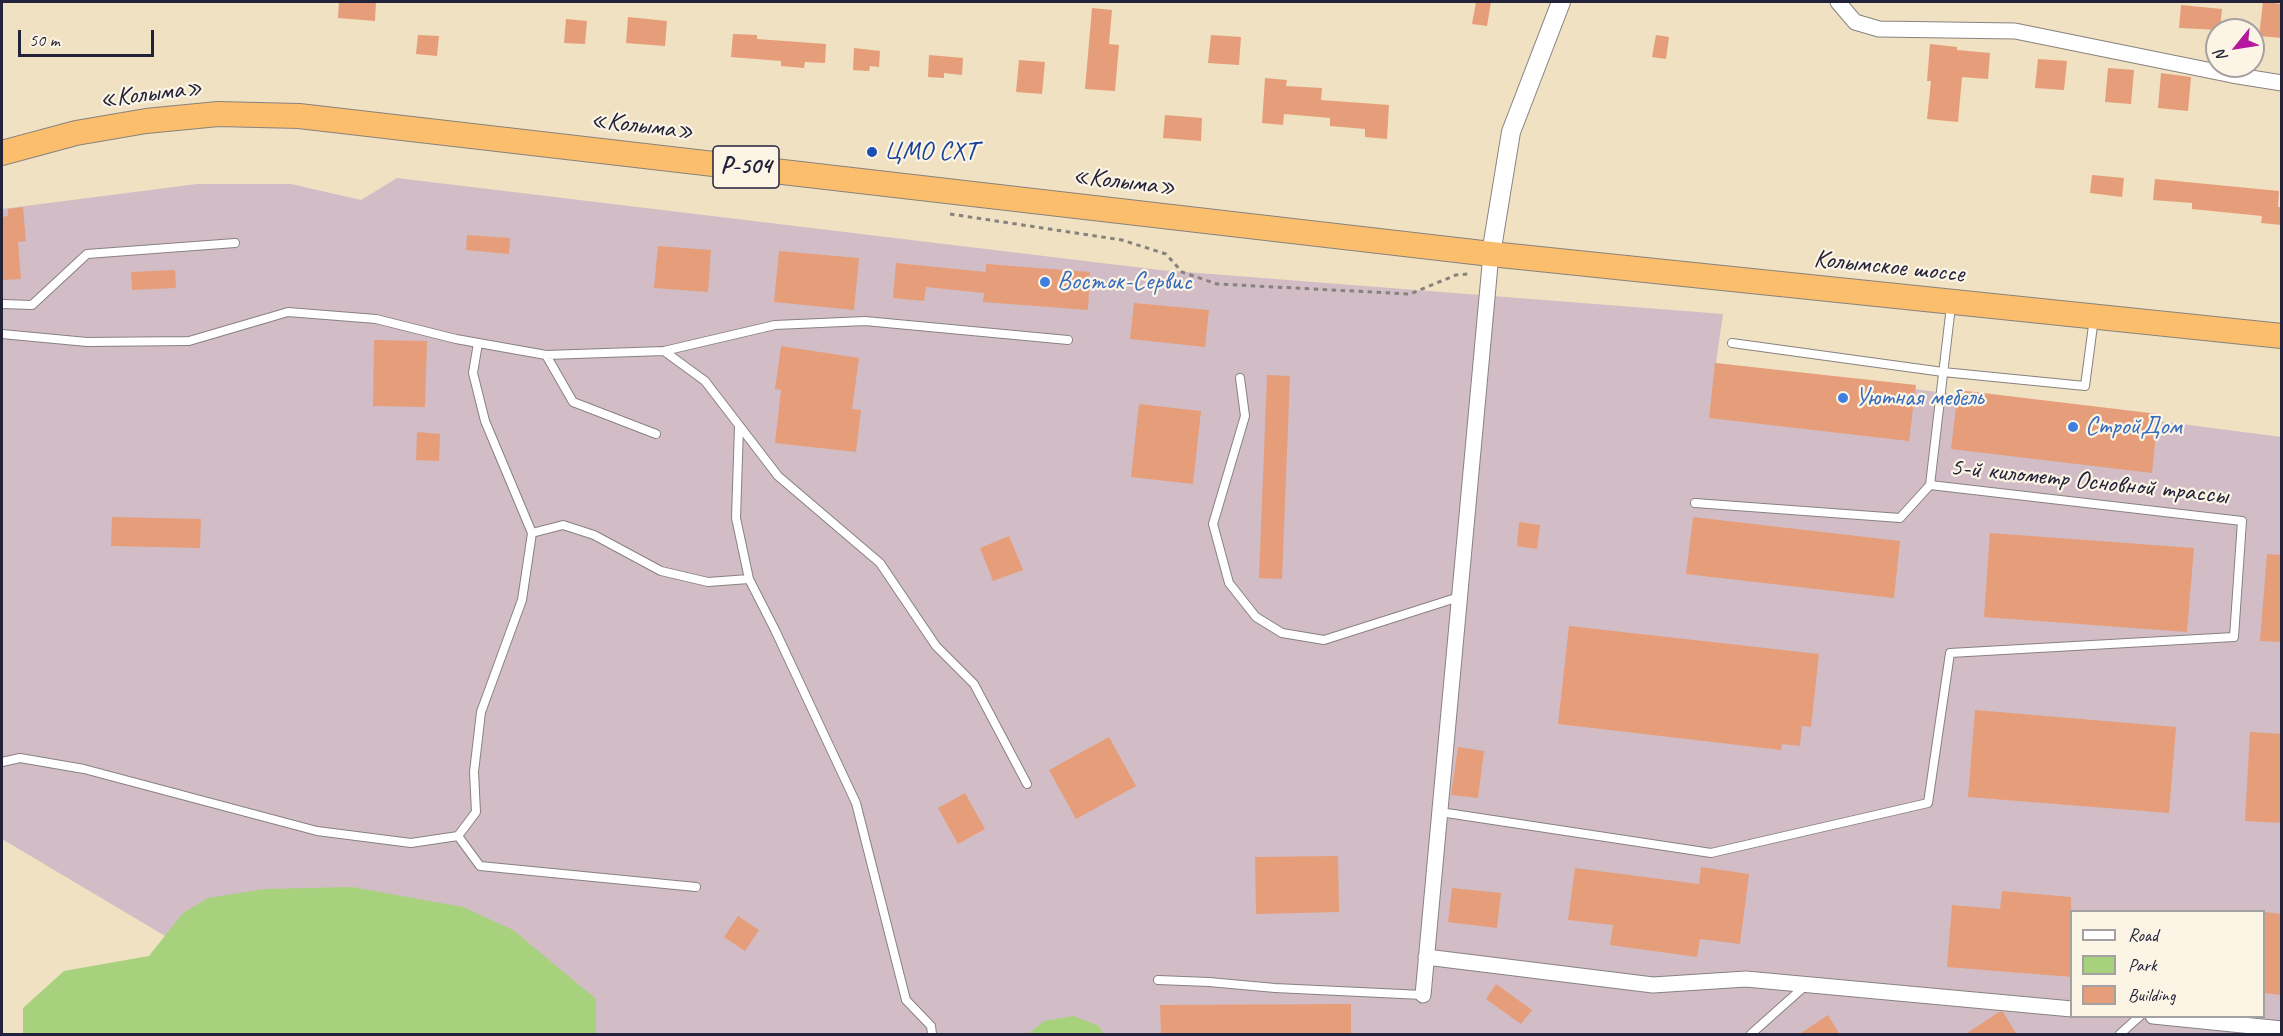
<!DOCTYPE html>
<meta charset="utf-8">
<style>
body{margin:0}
#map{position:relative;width:2283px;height:1036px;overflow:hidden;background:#efe1c1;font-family:Caveat,sans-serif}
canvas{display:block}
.frame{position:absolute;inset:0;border:3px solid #22223b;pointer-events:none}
.legend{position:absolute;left:2070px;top:910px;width:195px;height:108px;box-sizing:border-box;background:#fcf5e5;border:2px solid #a5a1a1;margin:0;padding:8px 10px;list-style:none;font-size:18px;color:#22223b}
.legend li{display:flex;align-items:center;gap:12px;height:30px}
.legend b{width:30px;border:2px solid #a5a1a1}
.north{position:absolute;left:2205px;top:18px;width:60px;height:60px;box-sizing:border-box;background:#fcf5e5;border:2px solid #a5a1a1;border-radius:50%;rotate:240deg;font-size:16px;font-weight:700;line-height:24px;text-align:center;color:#22223b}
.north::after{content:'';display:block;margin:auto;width:21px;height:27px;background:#b5179e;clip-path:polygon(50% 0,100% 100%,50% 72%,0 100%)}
.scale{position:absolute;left:18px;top:30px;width:136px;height:27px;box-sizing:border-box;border:3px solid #22223b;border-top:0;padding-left:8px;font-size:18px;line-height:21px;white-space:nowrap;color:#22223b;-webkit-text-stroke:4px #fcf5e5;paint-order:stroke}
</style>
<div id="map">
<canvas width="2283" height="1036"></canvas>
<div class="frame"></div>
<ul class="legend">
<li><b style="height:8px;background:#fff"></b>Road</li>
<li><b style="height:16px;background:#a7d17d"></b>Park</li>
<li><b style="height:16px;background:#e59e79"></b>Building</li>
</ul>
<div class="north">N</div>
<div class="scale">50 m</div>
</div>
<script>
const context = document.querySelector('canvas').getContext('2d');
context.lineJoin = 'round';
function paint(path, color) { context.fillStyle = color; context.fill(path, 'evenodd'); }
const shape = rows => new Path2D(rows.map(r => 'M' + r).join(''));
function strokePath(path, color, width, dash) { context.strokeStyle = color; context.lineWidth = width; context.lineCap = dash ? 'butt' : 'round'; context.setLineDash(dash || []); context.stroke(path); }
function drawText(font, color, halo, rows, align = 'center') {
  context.font = font + ' Caveat,sans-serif'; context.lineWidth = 4.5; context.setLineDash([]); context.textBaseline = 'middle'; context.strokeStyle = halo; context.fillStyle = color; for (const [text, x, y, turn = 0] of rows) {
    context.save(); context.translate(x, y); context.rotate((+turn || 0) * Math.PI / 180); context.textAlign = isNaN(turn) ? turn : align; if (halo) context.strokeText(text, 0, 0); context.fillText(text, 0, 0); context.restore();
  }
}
paint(shape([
 [397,178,1160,270,1723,314,1716,363,2281,437,2281,1034,330,1034,2,839,2,209,197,184,291,184,361,200],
 [2072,912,2264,912,2264,1016,2072,1016]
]), '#d2bdc6');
paint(shape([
 [352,887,463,907,513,930,596,999,596,1034,23,1034,23,1008,64,971,149,956,183,913,208,898,265,889],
 [1073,1016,1099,1026,1103,1034,1028,1034,1044,1021]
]), '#a7d17d');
paint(shape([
 [339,2,376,2,375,21,338,18],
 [1476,2,1491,2,1487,26,1472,24],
 [2263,2,2282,4,2282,38,2259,36],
 [2181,5,2222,9,2220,30,2179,28],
 [1092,8,1112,10,1109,44,1119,45,1115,91,1085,89],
 [628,17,667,21,665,46,626,43],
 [566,19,587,21,585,44,564,43],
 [733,34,757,35,757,39,826,44,825,63,805,62,804,68,781,66,781,61,731,57],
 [418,35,439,36,437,56,416,54],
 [1211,35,1241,37,1239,65,1208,63],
 [1656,35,1669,37,1666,59,1652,57],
 [1930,44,1957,47,1957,50,1990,53,1988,79,1962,77,1958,122,1927,119,1931,81,1927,81],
 [854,48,880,51,879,67,870,66,869,71,853,70],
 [929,55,963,58,962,75,944,73,944,78,928,77],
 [2038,59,2067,61,2064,90,2035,88],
 [1019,60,1045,62,1042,94,1016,92],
 [2108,68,2134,70,2131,104,2105,102],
 [2161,73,2191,77,2188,111,2158,108],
 [1265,78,1287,80,1286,86,1322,88,1321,100,1389,105,1387,139,1365,137,1365,129,1330,126,1330,118,1284,114,1283,125,1262,123],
 [1165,115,1202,118,1201,141,1163,138],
 [2092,175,2124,178,2122,197,2090,193],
 [2155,179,2279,191,2278,207,2282,207,2282,225,2261,223,2262,216,2192,209,2192,203,2153,200],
 [23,207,26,241,18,242,21,279,2,280,2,217,8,216,8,209],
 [467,235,510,238,509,254,466,250],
 [658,246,711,250,708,292,654,288],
 [779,251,859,258,854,310,774,302],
 [896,263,986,272,986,264,1090,272,1088,310,983,302,984,293,926,287,924,301,893,298],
 [175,270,176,288,132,290,131,272],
 [1134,303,1209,310,1205,347,1130,339],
 [374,340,427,341,425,407,373,406],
 [781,346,859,358,852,409,861,410,856,452,775,443,781,390,775,389],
 [1715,363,1916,385,1909,441,1709,418],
 [1267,375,1290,376,1282,579,1259,578],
 [1958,390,2158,414,2152,473,1951,449],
 [1139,404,1201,411,1193,484,1131,477],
 [417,432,440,434,439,461,416,460],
 [112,517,201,519,200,548,111,546],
 [1693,517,1900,541,1894,598,1686,574],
 [1519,522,1540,525,1537,549,1517,546],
 [1990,533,2194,548,2187,632,1984,617],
 [1009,536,1023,570,993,581,980,548],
 [2267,554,2282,555,2282,642,2260,641],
 [1569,626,1819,654,1811,727,1802,726,1800,746,1782,744,1781,750,1558,724],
 [1975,710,2176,727,2169,813,1968,797],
 [2250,732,2282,734,2282,823,2245,821],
 [1109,737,1136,786,1076,819,1049,770],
 [1458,747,1484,751,1478,798,1451,795],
 [965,793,985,829,958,844,938,808],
 [1338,856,1339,912,1256,914,1255,857],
 [1701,867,1749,874,1740,944,1700,939,1697,957,1610,945,1613,925,1568,920,1575,868,1699,884],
 [1452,888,1501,893,1497,928,1448,922],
 [2002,891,2071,897,2072,977,1947,967,1952,905,2000,909],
 [2264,912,2282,914,2282,995,2264,993],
 [738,916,759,930,745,951,724,937],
 [1496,984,1532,1010,1521,1024,1486,999],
 [1351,1004,1351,1035,1161,1035,1160,1005],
 [1999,1012,2003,1012,2017,1035,1964,1035],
 [1828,1015,1840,1035,1798,1035]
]), '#e59e79');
const service = shape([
 [2,304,32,305,87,254,235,243],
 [2,334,87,342,189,341,288,312,376,319,456,339,546,355,664,351,705,381,778,476,880,563,936,646,974,684,1027,784],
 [1732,343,1943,372,2085,386,2094,318],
 [664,351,775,325,865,321,1068,340],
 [546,355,573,402,656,434],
 [1240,378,1245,416,1213,524,1229,583,1256,617,1282,633,1324,640,1459,597],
 [739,427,736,518,749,579,775,630,856,803,906,1000,931,1026,932,1034],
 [1930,485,1951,306],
 [532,533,563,525,594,535,661,571,708,582,749,579],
 [2,762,20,758,84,769,317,831,411,843,458,836,476,812,474,772,481,712,522,600,532,533,485,421,473,373,478,343],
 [1440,812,1711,853,1928,803,1950,653,2234,637,2242,521,1930,485,1900,518,1695,503],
 [458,836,480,866,696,887],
 [1158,980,1209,982,1275,988,1423,995],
 [1751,1034,1806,985],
 [2120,1034,2140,1016]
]);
const minor = shape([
 [1838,2,1855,22,1879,29,2015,31,2232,75,2282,83],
 [1426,957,1653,985,1746,979,2072,1009],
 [1423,995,1491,254],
 [2153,1016,2282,1029]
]);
const tertiary = shape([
 [1491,254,1511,132,1561,2]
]);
const trunk = shape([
 [2,153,76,133,146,121,218,114,299,116,1491,254,2282,336]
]);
strokePath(service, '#88827e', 10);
strokePath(minor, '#88827e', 17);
strokePath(tertiary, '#88827e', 20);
strokePath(trunk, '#88827e', 26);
strokePath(shape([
 [950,214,1122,240,1166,254,1182,272,1217,284,1410,294,1456,275,1468,274]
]), '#88827e', 3, [4.5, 4.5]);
strokePath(service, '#fff', 8);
strokePath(minor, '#fff', 15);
strokePath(tertiary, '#fff', 18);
strokePath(trunk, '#fabe6d', 24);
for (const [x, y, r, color] of [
 [872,152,6,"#1a4fb4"],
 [1045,282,6,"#3f7fe0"],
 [1843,398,6,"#3f7fe0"],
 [2073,427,6,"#3f7fe0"]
]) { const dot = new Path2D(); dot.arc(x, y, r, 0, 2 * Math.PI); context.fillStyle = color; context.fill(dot); strokePath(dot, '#fcf5e5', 2); }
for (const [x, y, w] of [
 [746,167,66]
]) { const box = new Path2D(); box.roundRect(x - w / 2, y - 21, w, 42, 4.5); context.fillStyle = '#fcf5e5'; context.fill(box); strokePath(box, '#22223b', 1.5); }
drawText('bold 24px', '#22223b', null, [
 ["Р-504",746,167]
]);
drawText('26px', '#22223b', '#fcf5e5', [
 ["«Колыма»",151,94,-7],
 ["«Колыма»",642,126,7],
 ["«Колыма»",1124,182,7],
 ["Колымское шоссе",1889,267,6],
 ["5-й километр Основной трассы",2089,482,6]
]);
drawText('26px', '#164399', '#fcf5e5', [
 ["ЦМО СХТ",884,152]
], 'left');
drawText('26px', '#366cbe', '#fcf5e5', [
 ["Восток-Сервис",1057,282],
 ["Уютная мебель",1855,398],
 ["СтройДом",2085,427]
], 'left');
</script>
